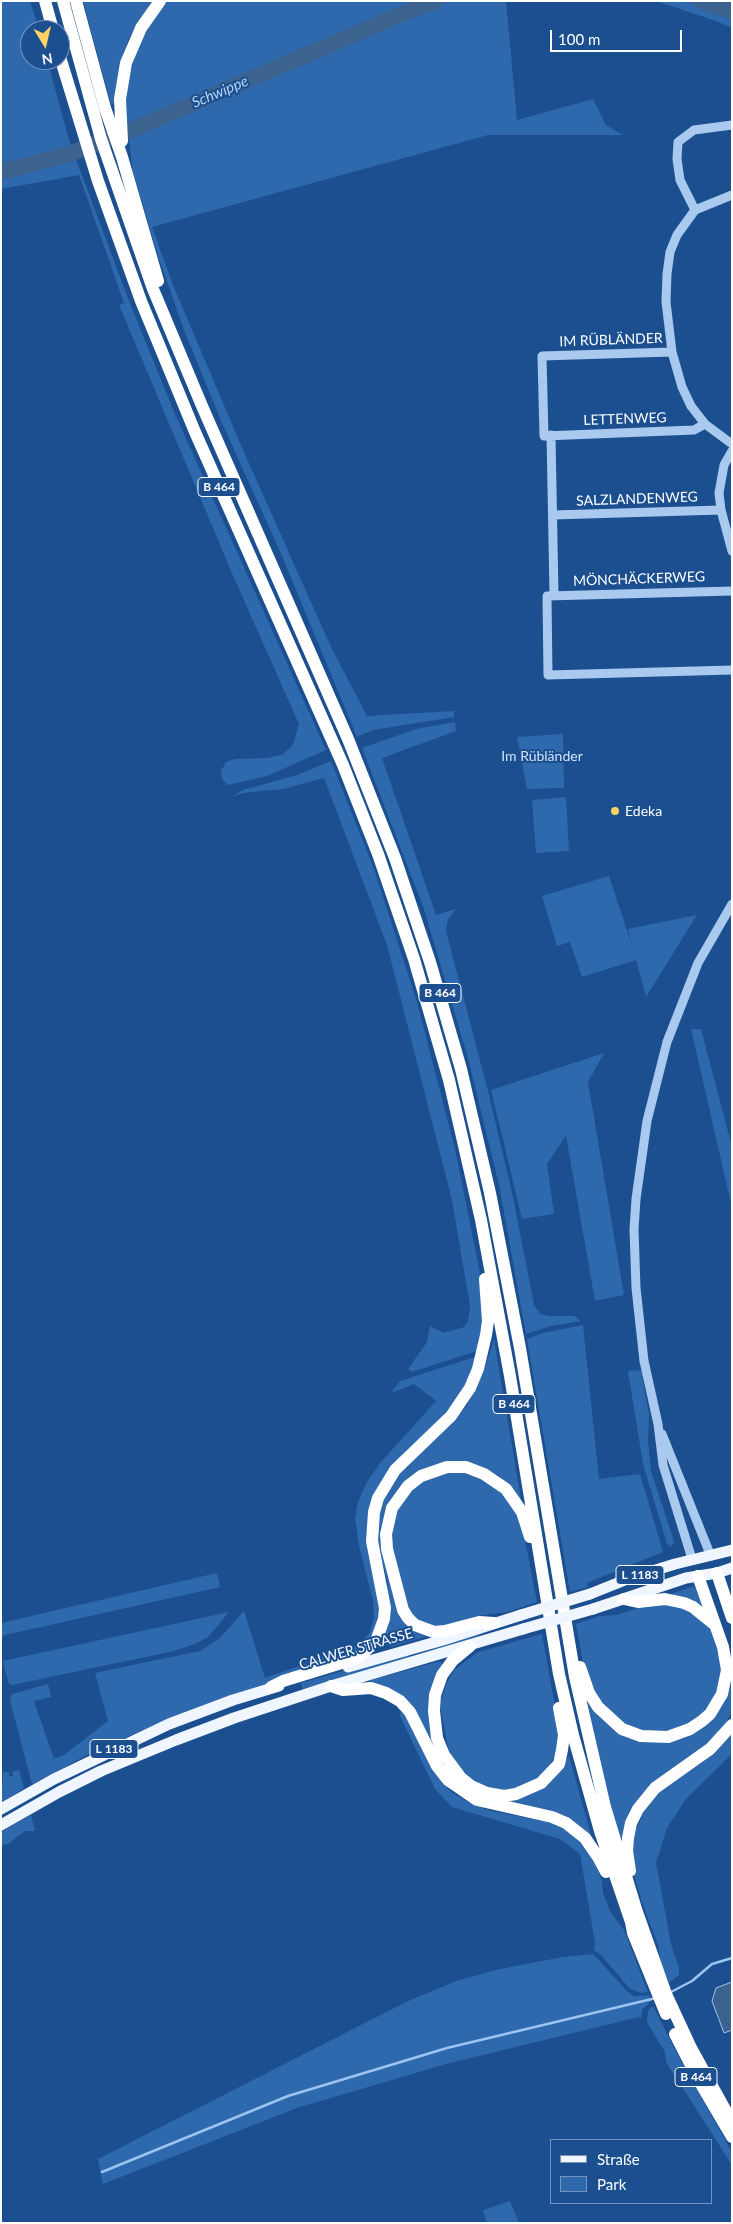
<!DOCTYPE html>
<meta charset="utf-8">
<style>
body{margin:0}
#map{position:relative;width:733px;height:2224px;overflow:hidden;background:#1b4f8f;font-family:Lato,sans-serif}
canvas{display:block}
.frame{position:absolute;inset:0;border:2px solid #fff;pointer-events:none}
.legend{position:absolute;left:550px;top:2139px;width:162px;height:65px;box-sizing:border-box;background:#1b4f8f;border:1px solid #7695bc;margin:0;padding:6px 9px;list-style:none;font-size:15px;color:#fff}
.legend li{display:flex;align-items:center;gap:10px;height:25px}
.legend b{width:25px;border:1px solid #7695bc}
.north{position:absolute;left:20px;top:20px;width:50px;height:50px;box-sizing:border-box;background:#1b4f8f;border:1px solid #7695bc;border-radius:50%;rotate:171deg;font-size:14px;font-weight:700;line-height:20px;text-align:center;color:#fff}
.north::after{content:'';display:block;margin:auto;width:18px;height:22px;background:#ffd166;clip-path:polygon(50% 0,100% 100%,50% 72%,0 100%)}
.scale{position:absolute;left:550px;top:30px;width:132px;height:22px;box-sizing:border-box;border:2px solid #fff;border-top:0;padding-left:6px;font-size:15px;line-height:18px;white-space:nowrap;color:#fff;-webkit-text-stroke:4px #1b4f8f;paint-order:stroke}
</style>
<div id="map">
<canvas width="733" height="2224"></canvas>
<div class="frame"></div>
<ul class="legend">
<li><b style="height:6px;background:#f0f6ff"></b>Straße</li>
<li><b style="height:14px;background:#2e69ad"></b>Park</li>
</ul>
<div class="north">N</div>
<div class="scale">100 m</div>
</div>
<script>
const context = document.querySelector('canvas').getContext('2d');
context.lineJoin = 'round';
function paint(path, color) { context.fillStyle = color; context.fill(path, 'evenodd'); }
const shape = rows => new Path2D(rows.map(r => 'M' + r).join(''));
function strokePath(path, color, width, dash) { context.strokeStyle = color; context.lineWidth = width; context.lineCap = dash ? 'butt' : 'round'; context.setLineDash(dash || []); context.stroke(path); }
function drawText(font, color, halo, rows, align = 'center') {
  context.font = font + ' Lato,sans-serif'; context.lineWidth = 4; context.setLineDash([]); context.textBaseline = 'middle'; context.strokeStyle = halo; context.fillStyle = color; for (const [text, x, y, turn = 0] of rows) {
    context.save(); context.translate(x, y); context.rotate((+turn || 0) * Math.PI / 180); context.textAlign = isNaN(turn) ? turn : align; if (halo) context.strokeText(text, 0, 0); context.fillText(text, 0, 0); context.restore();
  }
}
paint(shape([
 [1,1,30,1,39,30,30,30,30,60,47,60,70,143,129,301,175,414,326,750,267,776,228,785,222,779,221,771,226,762,235,759,267,758,282,755,293,745,299,724,231,571,119,305,124,303,79,175,1,189],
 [83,1,152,1,129,38,123,55,114,104,111,105],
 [167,1,506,1,517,120,593,99,606,125,623,135,488,135,152,227,173,285,243,450,332,649,367,716,454,711,454,717,373,730,357,737,279,549,222,423,184,330,157,253,133,172,127,124,126,91,130,70,144,32],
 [656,1,732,1,732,28,716,21],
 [455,722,456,731,382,758,436,915,456,909,448,919,446,931,488,1091,512,1192,534,1305,540,1314,549,1316,574,1316,581,1321,551,1326,526,1334,499,1185,468,1058,424,909,362,748,416,729],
 [563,734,564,788,527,789,517,737],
 [331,761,374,869,417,1002,455,1149,480,1273,484,1306,480,1350,412,1372,408,1369,427,1342,430,1326,444,1333,464,1327,468,1321,470,1306,452,1200,387,945,324,778,283,789,243,793,232,797,243,790,297,775],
 [566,797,569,851,536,853,532,800],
 [609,876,633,948,628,929,697,915,646,997,636,960,582,977,570,942,557,946,542,896],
 [691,1029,701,1029,732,1147,732,1208],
 [604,1053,588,1082,624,1295,595,1301,566,1136,547,1164,554,1214,522,1219,491,1090],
 [583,1325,599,1479,640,1474,663,1552,587,1583,588,1587,570,1592,527,1339,543,1333],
 [494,1339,521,1499,519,1499,498,1475,485,1468,447,1463,389,1502,380,1530,380,1544,397,1610,407,1626,428,1636,391,1647,380,1642,386,1586,388,1585,377,1540,377,1528,381,1506,394,1478,446,1427,448,1428,467,1405,483,1374],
 [478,1356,465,1387,368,1513,367,1539,380,1614,370,1641,358,1653,165,1720,93,1752,32,1784,10,1700,12,1694,48,1684,51,1697,34,1701,54,1759,64,1755,108,1721,95,1673,200,1651,220,1638,244,1611,265,1678,353,1647,363,1640,370,1632,374,1618,373,1601,359,1546,355,1518,358,1502,367,1482,380,1463,436,1401,414,1384,391,1393,400,1381],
 [641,1370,649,1414,648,1442,651,1471,673,1538,674,1543,671,1547,667,1544,643,1464,628,1371],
 [444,1473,466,1473,477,1475,510,1499,522,1525,537,1602,507,1612,477,1616,438,1628,419,1622,408,1609,390,1548,390,1531,402,1499,423,1480],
 [217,1573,220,1587,1,1636,1,1623],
 [694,1586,704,1607,671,1594],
 [674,1603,701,1618,712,1631,721,1665,721,1680,716,1697,698,1720,673,1732,647,1734,621,1723,595,1694,583,1663,576,1624,600,1616,617,1615,644,1606],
 [229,1612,208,1637,195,1644,174,1651,12,1685,9,1684,6,1674,3,1661],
 [485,1632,474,1638,303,1690,301,1683,385,1659,408,1654,409,1657],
 [542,1634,560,1734,560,1746,543,1777,520,1788,505,1790,494,1789,473,1781,460,1768,449,1751,441,1712,441,1701,446,1685,454,1670,478,1652],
 [440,1661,443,1665,430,1693,452,1777,521,1798,541,1789,569,1756,592,1838,452,1779,419,1718,369,1683,371,1680],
 [732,1678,732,1709,727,1722,717,1738,662,1778,623,1843,616,1830,586,1702,600,1716,665,1743,685,1738,706,1725,722,1706],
 [402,1712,408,1718,443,1783,453,1793,473,1805,492,1811,551,1823,575,1835,591,1854,602,1880,603,1893,611,1913,624,1930,648,1992,641,1993,630,1989,601,1955,594,1950,595,1943,580,1854,560,1839,452,1807,435,1789,399,1714],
 [732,1735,732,1754,685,1800,667,1828,656,1863,671,1944,679,1968,679,1975,669,1983,665,1972,662,1972,658,1945,642,1902,633,1871,632,1852,634,1834,648,1802,662,1789,702,1763],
 [19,1770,24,1788,1,1803,3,1772,9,1772,9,1776,13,1776,12,1772],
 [31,1815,35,1831,25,1831,8,1844,1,1845,1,1832],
 [593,1954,627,1991,634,1996,649,1995,651,2001,642,2010,641,2018,639,2017,446,2064,297,2108,103,2184,98,2159,406,2002,456,1981,500,1969,563,1957],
 [653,2006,681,2061,732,2152,732,2165,666,2062,665,2052,647,2022,648,2011],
 [510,2201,519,2223,487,2223,483,2210]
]), '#2e69ad');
const water = shape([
 [732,1982,732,2030,724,2033,712,2001,716,1988,732,1982]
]);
paint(water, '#3c6290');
strokePath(water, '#9cc4f0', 1);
strokePath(shape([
 [671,1992,692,1981,712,1964,732,1958],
 [102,2172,288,2096,447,2048,656,1998]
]), '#9cc4f0', 2.5);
strokePath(shape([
 [700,1,732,11],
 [1,172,69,154,134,129,411,10,436,1]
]), '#3c6290', 16);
strokePath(shape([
 [732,195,695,210,677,235,670,252,667,274,666,302,672,352,682,387,691,406,705,424,732,444],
 [695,210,680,180,677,159,678,142,694,130,732,125],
 [672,352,542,356,544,436,694,430,705,424],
 [551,435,554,595],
 [732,451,724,465,719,493,721,510,732,551],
 [553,515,721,510],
 [732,591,547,596,548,675,732,670],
 [662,1434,710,1554],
 [692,1559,663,1465,658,1424,644,1361,636,1288,634,1229,636,1199,647,1121,667,1042,698,963,732,904]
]), '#a9c9ee', 9);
strokePath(shape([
 [590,1594,630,1578,675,1564,732,1550],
 [593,1609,686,1578,717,1573,732,1568],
 [348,1667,443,1640,521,1615],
 [1,1809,54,1779,169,1724,233,1700,279,1686],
 [1,1825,59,1792,101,1771,176,1740,234,1718,331,1686,523,1629]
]), '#f0f6ff', 11);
strokePath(shape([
 [45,1,53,30],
 [63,1,101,139,153,289,202,406,348,739,395,858,430,962,461,1069,490,1193,520,1348,575,1677,605,1807,636,1909,666,1994,691,2048,732,2122],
 [76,1,105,108,122,157,158,281],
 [60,57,98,181,141,301,195,432,343,765,378,854,414,959,449,1080,481,1220,510,1376,559,1674,573,1735,600,1831,631,1922,633,1933,666,2014],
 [122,141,120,99,126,63,141,28,160,1],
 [717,1573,732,1618],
 [624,1599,638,1602,665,1599,684,1603,693,1607,714,1624],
 [494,1623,479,1622,445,1631,434,1632,415,1625,408,1618,403,1610,387,1549,386,1534,392,1508,408,1486,421,1476,447,1467,466,1467,484,1474,506,1489,522,1512,530,1537],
 [470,1646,453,1660,442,1675,435,1695,434,1711,437,1738,444,1755,461,1778,471,1786,487,1793,504,1796,516,1794,541,1783,559,1764,562,1750,564,1735,559,1708],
 [580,1667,589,1693,598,1707,622,1729,641,1736,668,1737,690,1729,702,1721,710,1714,722,1694,727,1670,723,1647,698,1576],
 [331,1686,343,1690,371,1688,386,1693,400,1701,410,1712,437,1766,448,1780,477,1800,552,1817,566,1823,585,1838,598,1857,606,1872],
 [271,1687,283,1681,358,1658,376,1641,384,1619,385,1608,372,1541,374,1512,378,1498,395,1470,451,1416,470,1388,478,1369,486,1335,488,1321,485,1279],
 [630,1871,627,1851,628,1838,631,1823,638,1809,655,1788,710,1749,732,1725],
 [675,2034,698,2079,732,2137]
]), '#fff', 12);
strokePath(shape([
 [521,1615,590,1594],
 [523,1629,593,1609]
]), '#f0f6ff', 11);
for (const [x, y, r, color] of [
 [615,811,5,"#ffd166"]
]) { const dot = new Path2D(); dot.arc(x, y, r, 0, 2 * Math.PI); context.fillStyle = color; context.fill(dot); strokePath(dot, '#1b4f8f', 2); }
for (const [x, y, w] of [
 [219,487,42],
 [440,993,42],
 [514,1404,42],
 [640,1575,48],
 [114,1749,48],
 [696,2077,42]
]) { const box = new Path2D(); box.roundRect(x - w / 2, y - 9.5, w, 19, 4); context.fillStyle = '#1b4f8f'; context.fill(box); strokePath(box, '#fff', 1); }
drawText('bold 12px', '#fff', null, [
 ["B 464",219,487],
 ["B 464",440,993],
 ["B 464",514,1404],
 ["L 1183",640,1575],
 ["L 1183",114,1749],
 ["B 464",696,2077]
]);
drawText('14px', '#fff', '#1b4f8f', [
 ["IM RÜBLÄNDER",611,340,-2],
 ["LETTENWEG",625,419,-2],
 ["SALZLANDENWEG",637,499,-2],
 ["MÖNCHÄCKERWEG",639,579,-2],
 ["CALWER STRASSE",356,1649,-16]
]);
drawText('14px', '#cfe3fa', '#1b4f8f', [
 ["Im Rübländer",542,756]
]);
drawText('14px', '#fff', '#1b4f8f', [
 ["Edeka",625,811]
], 'left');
drawText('italic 15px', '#b5d3f5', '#1b4f8f', [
 ["Schwippe",220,92,-23]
]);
</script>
